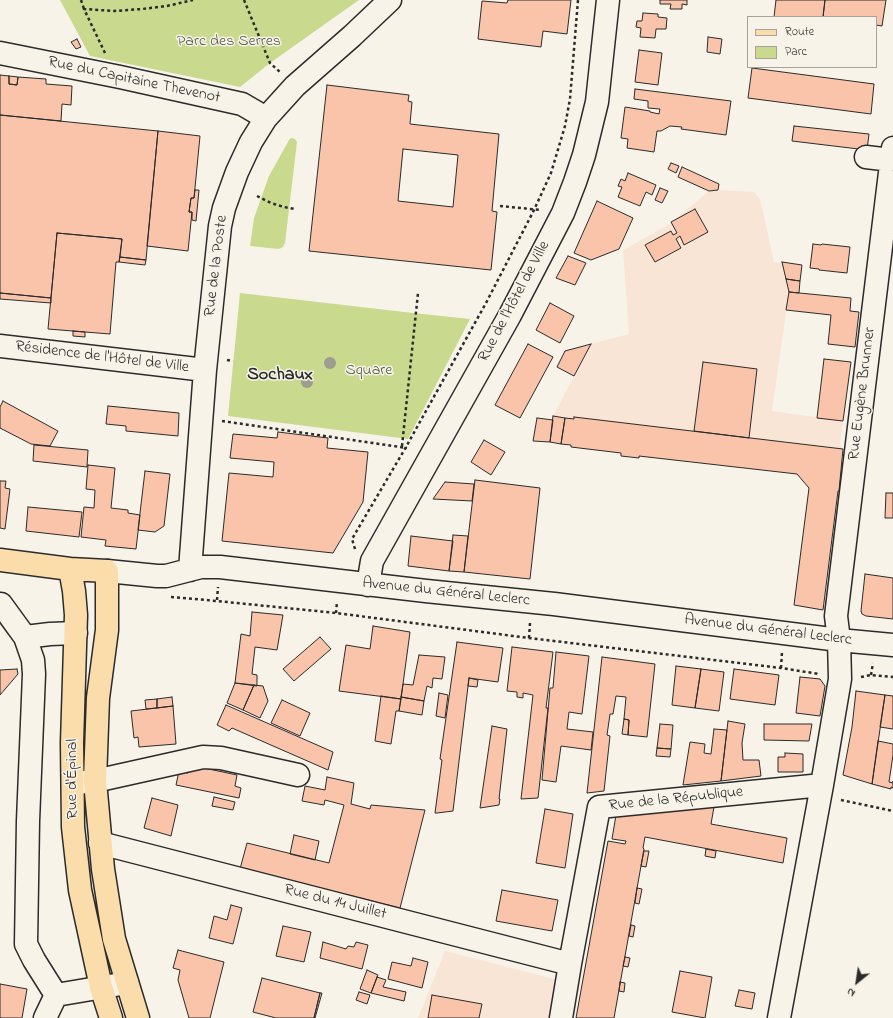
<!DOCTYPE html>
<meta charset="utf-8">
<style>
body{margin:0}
#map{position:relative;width:893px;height:1018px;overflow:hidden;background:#f7f3e8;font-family:"Indie Flower",sans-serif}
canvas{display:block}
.legend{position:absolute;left:747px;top:16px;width:130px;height:52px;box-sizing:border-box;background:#f7f3e8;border:1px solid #a5a39c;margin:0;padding:5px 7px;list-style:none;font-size:12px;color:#2b2b2b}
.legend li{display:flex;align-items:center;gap:8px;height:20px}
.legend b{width:20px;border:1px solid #a5a39c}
.north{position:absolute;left:837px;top:962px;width:40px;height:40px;-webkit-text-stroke:3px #f7f3e8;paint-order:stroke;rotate:210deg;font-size:11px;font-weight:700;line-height:16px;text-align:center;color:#2b2b2b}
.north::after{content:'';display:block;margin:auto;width:14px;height:18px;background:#2b2b2b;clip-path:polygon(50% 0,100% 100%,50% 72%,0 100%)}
</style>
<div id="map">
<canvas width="893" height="1018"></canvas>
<ul class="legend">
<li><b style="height:5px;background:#faddab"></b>Route</li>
<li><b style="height:11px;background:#c9da8e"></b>Parc</li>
</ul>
<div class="north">N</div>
</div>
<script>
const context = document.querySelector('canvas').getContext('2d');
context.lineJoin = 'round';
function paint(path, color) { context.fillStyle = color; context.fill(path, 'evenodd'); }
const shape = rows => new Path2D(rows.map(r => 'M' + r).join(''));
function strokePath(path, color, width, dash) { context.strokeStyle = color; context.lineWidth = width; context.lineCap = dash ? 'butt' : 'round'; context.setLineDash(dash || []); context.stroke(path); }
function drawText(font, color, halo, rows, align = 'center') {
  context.font = font + ' "Indie Flower",sans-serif'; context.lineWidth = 3; context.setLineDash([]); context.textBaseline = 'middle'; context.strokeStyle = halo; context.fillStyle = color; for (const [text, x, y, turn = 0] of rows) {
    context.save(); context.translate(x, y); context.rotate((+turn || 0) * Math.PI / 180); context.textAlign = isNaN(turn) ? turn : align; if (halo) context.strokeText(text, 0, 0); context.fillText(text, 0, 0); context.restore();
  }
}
paint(shape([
 [718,190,754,192,760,199,774,262,782,263,789,292,772,411,843,421,840,443,843,449,840,476,841,477,839,491,838,492,823,610,794,605,809,488,797,474,640,456,639,458,621,456,621,453,571,447,571,445,550,442,553,416,591,344,629,334,623,250,670,224,709,191],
 [445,951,558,980,555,1018,418,1018]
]), '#f8e5d5');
paint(shape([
 [60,0,359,0,270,63,240,87,90,56],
 [291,138,295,139,297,142,285,243,283,247,279,249,250,246,254,218,269,176,289,140],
 [240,293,413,313,470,319,408,439,228,416]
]), '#c9da8e');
const building = shape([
 [508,0,571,0,567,34,543,31,541,47,478,39,482,1,507,3,508,0],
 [660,0,687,0,687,5,682,4,682,9,670,9,671,4,660,4,660,0],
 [776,0,825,0,823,17,774,17,776,0],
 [825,0,886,0,882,26,876,25,876,17,823,17,825,0],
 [643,13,658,14,658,17,667,18,666,29,656,29,655,38,640,37,641,28,636,27,637,21,642,21,643,13],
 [708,37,722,39,720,54,707,52,708,37],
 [77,39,81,47,76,49,71,42,77,39],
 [639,50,662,53,658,85,635,82,639,50],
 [752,68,874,84,871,114,748,98,752,68],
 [0,75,9,76,9,84,17,85,18,77,46,79,46,84,72,86,71,105,62,104,61,121,0,115,0,75],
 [9,76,18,77,17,85,9,84,9,76],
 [327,85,409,95,408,101,412,102,410,124,499,134,492,211,497,212,491,270,309,251,327,85],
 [403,149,458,155,453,207,398,201,403,149],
 [635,89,731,101,726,135,681,129,682,127,670,126,661,131,657,131,654,152,627,148,628,139,621,138,625,107,650,111,650,112,659,114,660,109,648,108,648,101,634,99,635,89],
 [0,115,158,131,146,260,120,257,122,239,57,233,51,298,0,293,0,115],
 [794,126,869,134,867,150,792,141,794,126],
 [158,131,200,136,194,198,191,198,189,212,192,212,188,251,147,246,158,131],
 [671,163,679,166,676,173,668,169,671,163],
 [682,167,719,184,718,190,709,191,678,177,682,167],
 [628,173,656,185,652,195,646,192,640,206,618,197,622,187,618,186,621,179,625,181,628,173],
 [660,188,668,191,662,203,655,200,660,188],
 [195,190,199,190,196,221,192,220,192,212,189,212,191,198,194,198,195,190],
 [597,201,633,218,619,249,591,260,574,253,597,201],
 [695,209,708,232,684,245,680,236,676,239,681,248,655,262,645,245,671,231,673,235,677,233,671,222,695,209],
 [57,233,122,239,119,262,116,262,110,334,48,329,57,233],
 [813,244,821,245,822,244,850,247,847,273,819,270,819,269,810,268,813,244],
 [568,256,586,263,575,285,556,278,568,256],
 [120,257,146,260,145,265,119,262,120,257],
 [782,262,802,265,800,281,786,279,782,262],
 [786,279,800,281,799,293,789,292,786,279],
 [789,292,851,298,850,311,859,312,855,347,828,344,831,315,786,310,789,292],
 [0,293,51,298,51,303,0,299,0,293],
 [550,303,574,316,560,343,536,330,550,303],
 [73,331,85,332,85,337,73,336,73,331],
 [528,344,553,357,520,418,495,405,528,344],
 [591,344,574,376,557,367,565,351,591,344],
 [824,359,851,362,843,421,817,418,824,359],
 [703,362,757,369,749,438,694,431,703,362],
 [3,401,58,431,50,446,31,444,0,428,0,407,3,401],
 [108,406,179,413,178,436,126,431,126,426,106,424,108,406],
 [553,416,565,418,561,444,550,442,553,416],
 [574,417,843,449,839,491,838,491,823,610,794,605,809,488,797,474,639,456,639,458,621,456,621,453,571,447,571,445,561,444,565,418,574,419,574,417],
 [537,418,553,420,550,442,533,441,537,418],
 [278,432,328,438,327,448,368,452,363,502,333,553,222,541,229,473,273,477,274,462,230,458,233,434,277,438,278,432],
 [484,440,505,452,491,475,471,462,484,440],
 [34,445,88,450,87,467,33,461,34,445],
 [88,465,115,468,111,508,128,510,128,513,140,515,136,549,105,546,106,540,81,537,84,507,94,508,95,490,86,489,88,465],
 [145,471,170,474,164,526,155,532,138,530,145,471],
 [475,480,540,488,530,579,464,572,475,480],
 [0,481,6,481,5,488,10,489,5,529,0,528,0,481],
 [445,482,474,484,472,501,433,499,445,482],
 [886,493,893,493,893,518,885,518,886,493],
 [28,507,82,512,79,537,26,531,28,507],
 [453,535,468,536,464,572,449,571,453,535],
 [411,536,453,541,449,571,408,566,411,536],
 [865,574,893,578,893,619,866,616,862,614,861,611,865,574],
 [252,612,283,615,277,650,255,647,252,674,257,675,257,686,235,683,241,634,250,636,252,612],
 [373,626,410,632,401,699,339,691,346,645,370,649,373,626],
 [320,637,331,649,294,681,283,669,320,637],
 [457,642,503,648,498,682,469,678,453,811,437,813,435,813,442,760,440,759,457,642],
 [512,647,553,652,546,708,548,708,538,798,521,799,533,695,523,693,523,698,517,697,517,692,507,691,512,647],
 [556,652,589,656,582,714,569,712,567,729,593,732,591,750,561,746,556,782,542,780,550,688,553,688,556,652],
 [419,655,445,657,442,679,433,678,432,688,427,686,424,701,401,697,403,684,413,685,419,655],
 [602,657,655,664,647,737,628,735,629,720,624,719,626,697,616,696,613,714,610,714,607,735,610,736,604,791,587,793,602,657],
 [676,666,701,669,695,708,672,705,676,666],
 [17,669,18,674,0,695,0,670,17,669],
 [701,669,724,672,719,711,695,708,701,669],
 [734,669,779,675,775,705,730,699,734,669],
 [800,677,820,679,825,686,820,716,796,713,800,677],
 [469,678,478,680,477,687,468,686,469,678],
 [235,683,254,685,243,710,227,703,235,683],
 [254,685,263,686,268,701,260,718,243,710,254,685],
 [856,691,885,695,872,784,843,775,852,727,856,691],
 [439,693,448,695,445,718,436,716,439,693],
 [885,695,893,696,893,729,880,727,885,695],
 [381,696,401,699,399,711,396,711,391,744,375,741,381,696],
 [172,697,173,706,157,708,157,699,172,697],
 [401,697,424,701,422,715,399,711,401,697],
 [157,699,157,708,146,709,145,700,157,699],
 [282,700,310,713,300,736,271,723,282,700],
 [226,705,333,752,328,770,232,728,229,731,217,725,226,705],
 [173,706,176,744,139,747,138,737,134,738,131,711,173,706],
 [624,719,629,720,628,735,622,734,624,719],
 [728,721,745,724,742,743,743,760,759,760,761,776,721,781,728,721],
 [660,724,673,725,671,749,657,748,660,724],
 [764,724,812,724,809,741,764,740,764,724],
 [492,726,507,729,499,799,500,799,499,805,480,808,492,726],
 [714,729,727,730,721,781,683,785,690,742,705,744,704,753,711,754,714,729],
 [878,741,893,744,893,755,889,782,893,783,893,781,893,788,891,787,891,789,872,784,878,741],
 [657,748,671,749,670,757,656,756,657,748],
 [785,753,803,754,803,772,778,772,778,757,785,757,785,753],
 [190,765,237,775,235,786,241,788,239,798,176,785,179,771,188,773,190,765],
 [327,777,354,783,351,804,370,809,371,805,425,810,400,908,348,895,346,897,240,869,247,843,329,863,344,805,325,800,324,805,302,801,305,786,325,790,327,777],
 [214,797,235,802,233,810,212,806,214,797],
 [152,798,178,805,171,836,144,828,152,798],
 [714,807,711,824,787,838,783,863,645,837,643,848,644,849,614,1018,576,1018,608,841,625,844,626,841,612,839,616,815,714,807],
 [545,809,573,814,565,868,536,863,545,809],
 [294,835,319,841,315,860,290,854,294,835],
 [706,849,716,851,715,858,705,856,706,849],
 [644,851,649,851,646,867,641,866,644,851],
 [637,888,642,889,639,904,635,903,637,888],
 [502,890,558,900,552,931,496,921,502,890],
 [231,905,242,908,233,944,209,938,214,916,227,920,231,905],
 [631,925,635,926,633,937,629,936,631,925],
 [283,926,311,932,304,962,276,956,283,926],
 [323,942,346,949,348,946,354,947,356,942,368,945,362,969,320,958,323,942],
 [178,950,224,962,210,1018,189,1018,178,980,180,970,173,968,178,950],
 [625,957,630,958,628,967,623,966,625,957],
 [413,958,428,962,422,988,388,979,392,962,411,966,413,958],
 [367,970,378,975,371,993,360,989,367,970],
 [680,971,712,977,705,1018,672,1012,680,971],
 [377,977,386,980,383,987,406,992,404,1001,371,993,377,977],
 [262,978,320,993,314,1018,276,1018,253,1012,262,978],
 [620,982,625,983,624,992,619,991,620,982],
 [0,984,27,989,22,1018,0,1018,0,984],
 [739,990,755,993,752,1009,735,1006,739,990],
 [359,992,370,995,367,1004,356,1000,359,992],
 [320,993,322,993,315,1018,314,1018,320,993],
 [432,995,482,1004,479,1018,428,1018,432,995]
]);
paint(building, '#f9c4aa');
strokePath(building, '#2b2b2b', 1);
const minor = shape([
 [0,53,120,77,242,104,266,118],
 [866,157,891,160],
 [0,346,205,370],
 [190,570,205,370,220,226,224,208,237,172,251,142,266,118,295,86,352,36,390,0],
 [107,571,157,576,166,576,201,567,220,567,426,591,554,604,839,640,893,645],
 [368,585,372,561,510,315,563,213,575,182,584,155,597,102,608,0],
 [1,604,25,637,33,660,34,674,28,821,26,944,34,960,56,995],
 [25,637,50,634,76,633],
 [76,783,95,781,203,757,221,758,298,775],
 [100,843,570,964],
 [45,1018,56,995,127,983],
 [561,1018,570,964,599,807,822,785],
 [779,1018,822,785,840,679,839,640,836,616,893,148]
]);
const major = shape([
 [0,560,70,569,107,571,107,630,98,698,95,781,103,869,114,939,138,1018],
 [70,569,74,591,76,615,72,743,73,827,80,890,101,987,111,1018]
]);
strokePath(minor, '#2b2b2b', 25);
strokePath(major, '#2b2b2b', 25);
strokePath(shape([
 [81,0,84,9],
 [244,0,270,63,280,72],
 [105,53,84,9,114,11,142,9,167,6,193,0],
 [257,196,271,203,284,207,295,209],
 [500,206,541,210],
 [227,360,233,361],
 [222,421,407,448],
 [402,446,418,293],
 [355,549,352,539,406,447,486,303,534,210,551,173,565,126,570,99,578,0],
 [171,597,217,601,336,613,529,638,781,668,819,674],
 [217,600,218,587],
 [336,613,337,602],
 [529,638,530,623],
 [781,668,782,652],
 [871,675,873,663],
 [861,677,871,675,893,677],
 [841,800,893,811]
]), '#2b2b2b', 2.5, [3, 3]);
strokePath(minor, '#f7f3e8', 22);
strokePath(major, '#faddab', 22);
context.fillStyle = '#9c9d8e';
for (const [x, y] of [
 [330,363],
 [307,382]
]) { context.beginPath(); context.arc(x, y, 6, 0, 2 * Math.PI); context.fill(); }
drawText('16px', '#525744', '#f7f3e8', [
 ["Parc des Serres",229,42],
 ["Square",369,371]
]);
drawText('16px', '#2b2b2b', '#f7f3e8', [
 ["Rue du Capitaine Thevenot",134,81,12],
 ["Rue de la Poste",217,266,-83],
 ["Rue de l'Hôtel de Ville",515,302,-62],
 ["Résidence de l'Hôtel de Ville",102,358,7],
 ["Rue Eugène Brunner",863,394,-83],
 ["Avenue du Général Leclerc",446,593,6],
 ["Avenue du Général Leclerc",768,631,7],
 ["Rue d'Épinal",73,779,-90],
 ["Rue de la République",676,800,-6],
 ["Rue du 14 Juillet",335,903,14]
]);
drawText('bold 18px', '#2b2b2b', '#f7f3e8', [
 ["Sochaux",280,376]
]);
</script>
